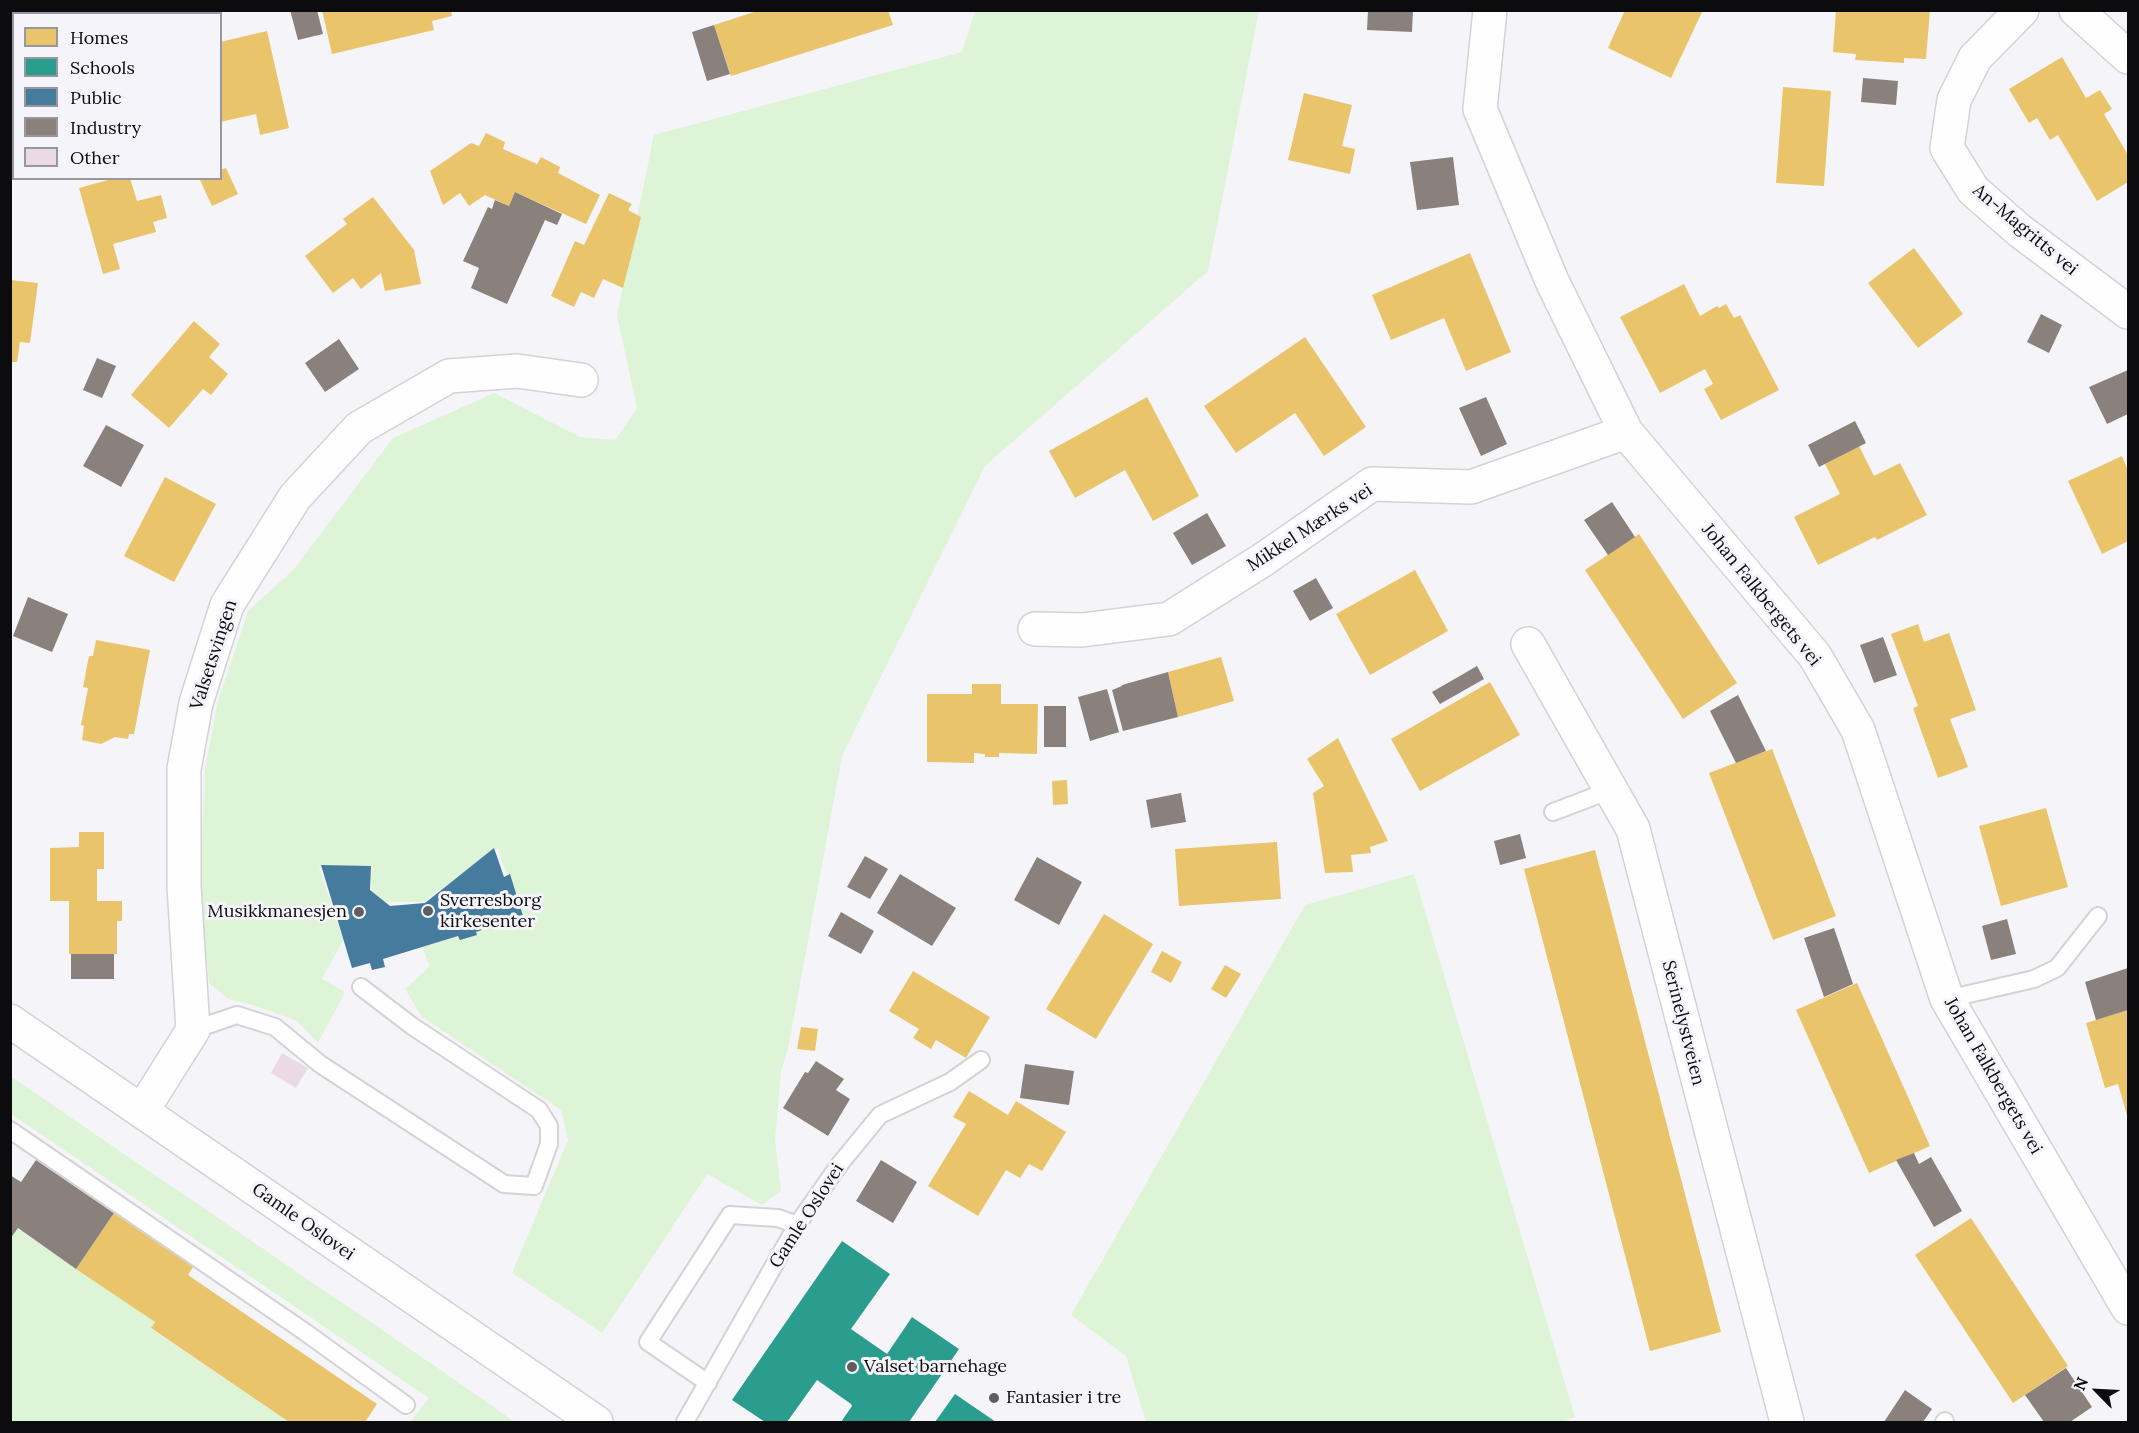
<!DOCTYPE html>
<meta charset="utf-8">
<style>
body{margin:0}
#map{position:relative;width:2139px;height:1433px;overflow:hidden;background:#f5f5f9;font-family:Lora,serif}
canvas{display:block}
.frame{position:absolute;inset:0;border:12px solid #0c0c0e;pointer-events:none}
.legend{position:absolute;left:12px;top:12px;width:210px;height:168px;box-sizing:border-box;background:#f4f4fa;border:2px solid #97979c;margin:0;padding:8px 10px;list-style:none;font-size:18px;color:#0c0c0e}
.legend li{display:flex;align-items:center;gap:12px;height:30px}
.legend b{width:30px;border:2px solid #97979c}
.north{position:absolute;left:2067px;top:1361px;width:60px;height:60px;-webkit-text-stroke:4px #f4f4fa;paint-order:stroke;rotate:294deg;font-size:16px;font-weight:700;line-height:24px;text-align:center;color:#0c0c0e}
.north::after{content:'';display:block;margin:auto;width:21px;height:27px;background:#0c0c0e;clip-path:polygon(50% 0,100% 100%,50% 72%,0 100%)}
</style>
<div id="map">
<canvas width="2139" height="1433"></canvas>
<div class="frame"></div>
<ul class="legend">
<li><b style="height:16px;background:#e9c46a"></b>Homes</li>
<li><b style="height:16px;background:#2a9d8f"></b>Schools</li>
<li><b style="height:16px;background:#457b9d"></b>Public</li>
<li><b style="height:16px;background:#8a817c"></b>Industry</li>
<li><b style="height:16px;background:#e9dae6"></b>Other</li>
</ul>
<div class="north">N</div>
</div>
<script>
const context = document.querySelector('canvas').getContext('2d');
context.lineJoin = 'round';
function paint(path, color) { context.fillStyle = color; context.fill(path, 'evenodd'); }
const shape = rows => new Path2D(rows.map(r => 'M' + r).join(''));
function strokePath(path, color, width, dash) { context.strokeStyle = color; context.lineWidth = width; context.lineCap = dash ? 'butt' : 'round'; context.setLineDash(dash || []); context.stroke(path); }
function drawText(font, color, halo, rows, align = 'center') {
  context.font = font + ' Lora,serif'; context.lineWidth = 6; context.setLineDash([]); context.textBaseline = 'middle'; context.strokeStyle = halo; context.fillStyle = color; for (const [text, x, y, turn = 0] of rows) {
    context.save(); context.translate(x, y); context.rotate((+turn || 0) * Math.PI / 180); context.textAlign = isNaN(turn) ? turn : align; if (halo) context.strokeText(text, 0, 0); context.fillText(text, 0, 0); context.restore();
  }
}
paint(shape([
 [975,11,1259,11,1208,271,985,466,842,756,789,1044,781,1072,775,1140,781,1191,762,1205,707,1174,602,1333,512,1273,568,1140,561,1110,422,1017,405,989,430,966,422,947,521,917,498,848,423,902,373,902,370,866,319,866,343,940,322,979,345,992,318,1043,297,1021,253,1005,228,999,209,983,200,886,205,769,218,701,248,611,294,569,393,438,494,393,580,437,615,440,637,408,617,315,654,135,962,52],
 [1414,874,1575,1417,1562,1422,1146,1422,1126,1356,1071,1315,1305,905],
 [10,1076,445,1373,515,1422,410,1422,429,1398,11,1114],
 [18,1229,155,1322,151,1329,289,1422,11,1422,10,1231]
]), '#ddf4d6');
paint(shape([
 [322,10,451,10,452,16,432,21,434,30,332,54],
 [760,10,888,10,893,25,731,76,714,25],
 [1625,10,1703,10,1671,78,1608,48],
 [1836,10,1930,10,1926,59,1904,58,1904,63,1855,60,1856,54,1833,52],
 [267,31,289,128,260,135,256,114,220,122,220,42],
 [2062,57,2086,98,2100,90,2112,109,2104,114,2128,155,2128,182,2097,201,2058,135,2050,140,2037,118,2029,123,2009,89],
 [1783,87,1831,91,1824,186,1776,183],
 [1304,93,1352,105,1342,146,1355,149,1350,174,1288,160],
 [486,133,505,142,503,149,537,164,541,157,560,167,558,173,600,195,586,224,515,192,509,206,485,195,469,206,460,193,443,205,430,171,471,143,479,146],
 [226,168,238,194,212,206,200,180,220,178,220,170],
 [115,178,130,178,137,201,161,195,167,218,153,222,156,232,113,244,120,269,103,274,79,188],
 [609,193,632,204,628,210,641,217,623,288,603,279,594,298,581,292,574,307,551,296,575,241,584,245],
 [373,197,414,250,421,284,385,291,381,273,361,289,353,278,333,293,305,256,347,224,343,219],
 [1914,248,1963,314,1918,348,1868,283],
 [1470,253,1511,352,1466,371,1444,318,1391,340,1372,295],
 [10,280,38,283,30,343,20,342,17,362,10,362],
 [1684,284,1700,316,1717,306,1719,308,1726,304,1734,318,1740,315,1779,390,1721,420,1704,389,1713,384,1705,369,1660,393,1620,317],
 [194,321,220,344,209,357,228,374,211,395,203,389,169,428,131,395],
 [1305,337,1366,427,1324,456,1295,413,1236,453,1204,406],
 [1147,397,1199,496,1153,521,1125,470,1075,498,1049,451],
 [1859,446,1874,476,1900,463,1927,515,1877,540,1875,537,1818,565,1794,517,1840,494,1825,464],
 [2122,456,2128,471,2128,541,2102,554,2068,481],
 [165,477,216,504,174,582,124,556],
 [1639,534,1737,683,1683,719,1585,570],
 [1415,570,1448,631,1370,675,1336,614],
 [1918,624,1924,642,1949,633,1976,710,1950,719,1968,767,1938,778,1913,708,1918,706,1891,634],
 [96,640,150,650,134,734,129,734,128,739,115,737,101,744,82,740,84,726,81,725,88,688,83,687,89,656,93,656],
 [1221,657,1234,701,1178,717,1168,672],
 [1490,682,1520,735,1420,791,1391,739],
 [972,684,1001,684,1001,704,1038,704,1037,754,999,753,999,757,985,757,985,754,974,753,974,763,927,762,927,694,972,694],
 [1338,738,1388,841,1370,847,1371,853,1351,855,1353,872,1325,873,1313,793,1324,786,1307,759],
 [1772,749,1836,916,1773,940,1709,773],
 [1067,780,1068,804,1053,805,1052,781],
 [2046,808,2068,887,2001,906,1979,826],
 [79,832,104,832,104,869,97,869,97,901,122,901,122,921,117,921,117,954,69,954,69,901,50,901,50,848,79,847],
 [1277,842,1281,899,1179,906,1175,849],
 [1595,850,1721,1332,1650,1351,1524,869],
 [1104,914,1153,944,1096,1039,1046,1009],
 [1162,951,1182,962,1171,983,1151,972],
 [1225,965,1241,974,1226,998,1211,989],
 [913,971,990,1017,966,1058,936,1040,931,1049,913,1038,919,1029,889,1011],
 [1857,983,1930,1146,1869,1173,1796,1010],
 [2128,1010,2128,1119,2118,1084,2105,1088,2086,1023],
 [801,1027,818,1029,815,1051,797,1049],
 [969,1091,1008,1115,1016,1101,1066,1132,1042,1171,1029,1164,1020,1178,1006,1170,978,1216,928,1186,966,1124,953,1117],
 [114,1213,193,1267,188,1275,377,1404,365,1422,289,1422,151,1328,155,1322,76,1269],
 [1971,1218,2068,1366,2013,1403,1915,1255]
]), '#e9c46a');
paint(shape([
 [842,1241,890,1274,851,1329,887,1354,912,1317,959,1349,909,1422,841,1422,852,1406,851,1404,817,1380,787,1422,765,1422,732,1400],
 [955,1394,996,1422,935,1422]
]), '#2a9d8f');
paint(shape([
 [494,848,504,877,510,874,523,916,476,932,477,935,460,940,458,936,383,959,385,967,372,970,370,963,352,968,321,865,371,866,370,890,390,906,425,903]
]), '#457b9d');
paint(shape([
 [290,10,317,10,323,34,298,40],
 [1368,10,1413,10,1412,32,1367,30],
 [714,25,730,74,707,81,692,32],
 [1863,78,1898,81,1896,105,1861,102],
 [10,109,14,113,14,147,10,150],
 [1453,157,1459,205,1417,210,1410,162],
 [515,192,562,214,557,225,545,220,507,304,471,288,479,268,463,261,488,207,492,209,495,200,509,206],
 [2041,314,2062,325,2049,353,2027,342],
 [339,339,359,369,325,392,305,363],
 [97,358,116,366,102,398,83,390],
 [2128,370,2128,414,2107,424,2089,387],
 [1486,397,1507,444,1481,456,1459,408],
 [1855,421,1866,443,1819,467,1808,445],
 [106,425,144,445,121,487,83,466],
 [1612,502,1635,537,1608,555,1584,520],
 [1207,513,1226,546,1192,565,1173,533],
 [1316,578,1333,608,1310,621,1293,591],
 [28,597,68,614,52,652,13,636],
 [1883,637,1897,675,1874,683,1860,645],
 [1477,666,1484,679,1440,704,1432,692],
 [1168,672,1178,717,1123,731,1112,690,1122,686,1122,685],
 [1107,689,1119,732,1090,741,1078,697],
 [1738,695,1766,751,1736,763,1710,711],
 [1044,706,1066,706,1066,747,1044,747],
 [1181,793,1186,822,1151,828,1146,800],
 [1520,834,1526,858,1500,865,1494,841],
 [865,856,888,869,870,899,847,887],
 [1037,857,1082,882,1059,925,1014,900],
 [900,874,956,908,932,946,877,913],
 [841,912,874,931,861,954,828,936],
 [2007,919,2016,954,1991,960,1982,926],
 [1834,928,1853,984,1824,997,1804,938],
 [71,954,114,954,114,979,71,979],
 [2128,968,2128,1010,2096,1020,2085,982],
 [816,1061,844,1079,836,1090,850,1099,828,1136,783,1108,805,1072,808,1073],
 [1025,1064,1074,1071,1069,1105,1020,1098],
 [1914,1153,1919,1164,1931,1157,1962,1211,1934,1227,1896,1160],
 [36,1160,114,1213,76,1269,18,1228,10,1239,10,1175,21,1182],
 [881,1160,917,1182,893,1223,856,1201],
 [2066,1368,2092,1407,2070,1422,2044,1422,2025,1395],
 [1905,1390,1932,1409,1923,1422,1884,1422]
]), '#8a817c');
paint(shape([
 [282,1053,308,1068,296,1088,271,1073]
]), '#e9dae6');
const lane = shape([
 [1553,812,1611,790],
 [1947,999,2034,979,2057,968,2098,916],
 [193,1030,237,1015,275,1027,320,1064,504,1184,534,1186,549,1144,549,1126,539,1110,412,1026,361,987],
 [10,1130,305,1332,406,1405],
 [708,1383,648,1342,730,1215,778,1218,797,1225],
 [685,1422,797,1225,839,1165,880,1115,950,1082,981,1060],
 [1944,1422,1945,1421]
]);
const street = shape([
 [1490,10,1480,109,1552,281,1626,432,1815,656,1858,730,1947,999,2128,1308],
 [2022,10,1975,58,1954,100,1947,148,1973,190,2020,231,2128,312],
 [2076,10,2128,57],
 [14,14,17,10],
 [1035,629,1082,630,1169,619,1264,559,1372,484,1471,487,1626,432],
 [1528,644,1633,829,1787,1422],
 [142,1111,193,1030,184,886,184,769,196,703,227,605,295,497,359,428,449,376,517,371,581,380]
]);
const secondary = shape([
 [10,1021,596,1422]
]);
strokePath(lane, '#d3d3d6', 20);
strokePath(street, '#d3d3d6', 36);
strokePath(secondary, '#d3d3d6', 36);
strokePath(lane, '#fefefe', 16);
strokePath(street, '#fefefe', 33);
strokePath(secondary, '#fefefe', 33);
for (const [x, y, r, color] of [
 [428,911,6,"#5e5e60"],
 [359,912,6,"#5e5e60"],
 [852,1367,6,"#5e5e60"],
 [994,1398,6,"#5e5e60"]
]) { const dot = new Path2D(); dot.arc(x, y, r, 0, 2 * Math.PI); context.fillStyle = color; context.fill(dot); strokePath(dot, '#f4f4fa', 2); }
drawText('18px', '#0c0c0e', '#f4f4fa', [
 ["An-Magritts vei",2025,230,40],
 ["Mikkel Mærks vei",1310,528,-33],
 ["Johan Falkbergets vei",1761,595,51],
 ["Valsetsvingen",214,655,-72],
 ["Serinelystveien",1683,1023,76],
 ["Johan Falkbergets vei",1993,1076,60],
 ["Gamle Oslovei",807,1216,-57],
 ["Gamle Oslovei",303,1222,35]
]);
drawText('18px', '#0c0c0e', '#f4f4fa', [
 ["Sverresborg",440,901],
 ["kirkesenter",440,922],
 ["Musikkmanesjen",347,912,"right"],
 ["Valset barnehage",864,1367],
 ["Fantasier i tre",1006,1398]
], 'left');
</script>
